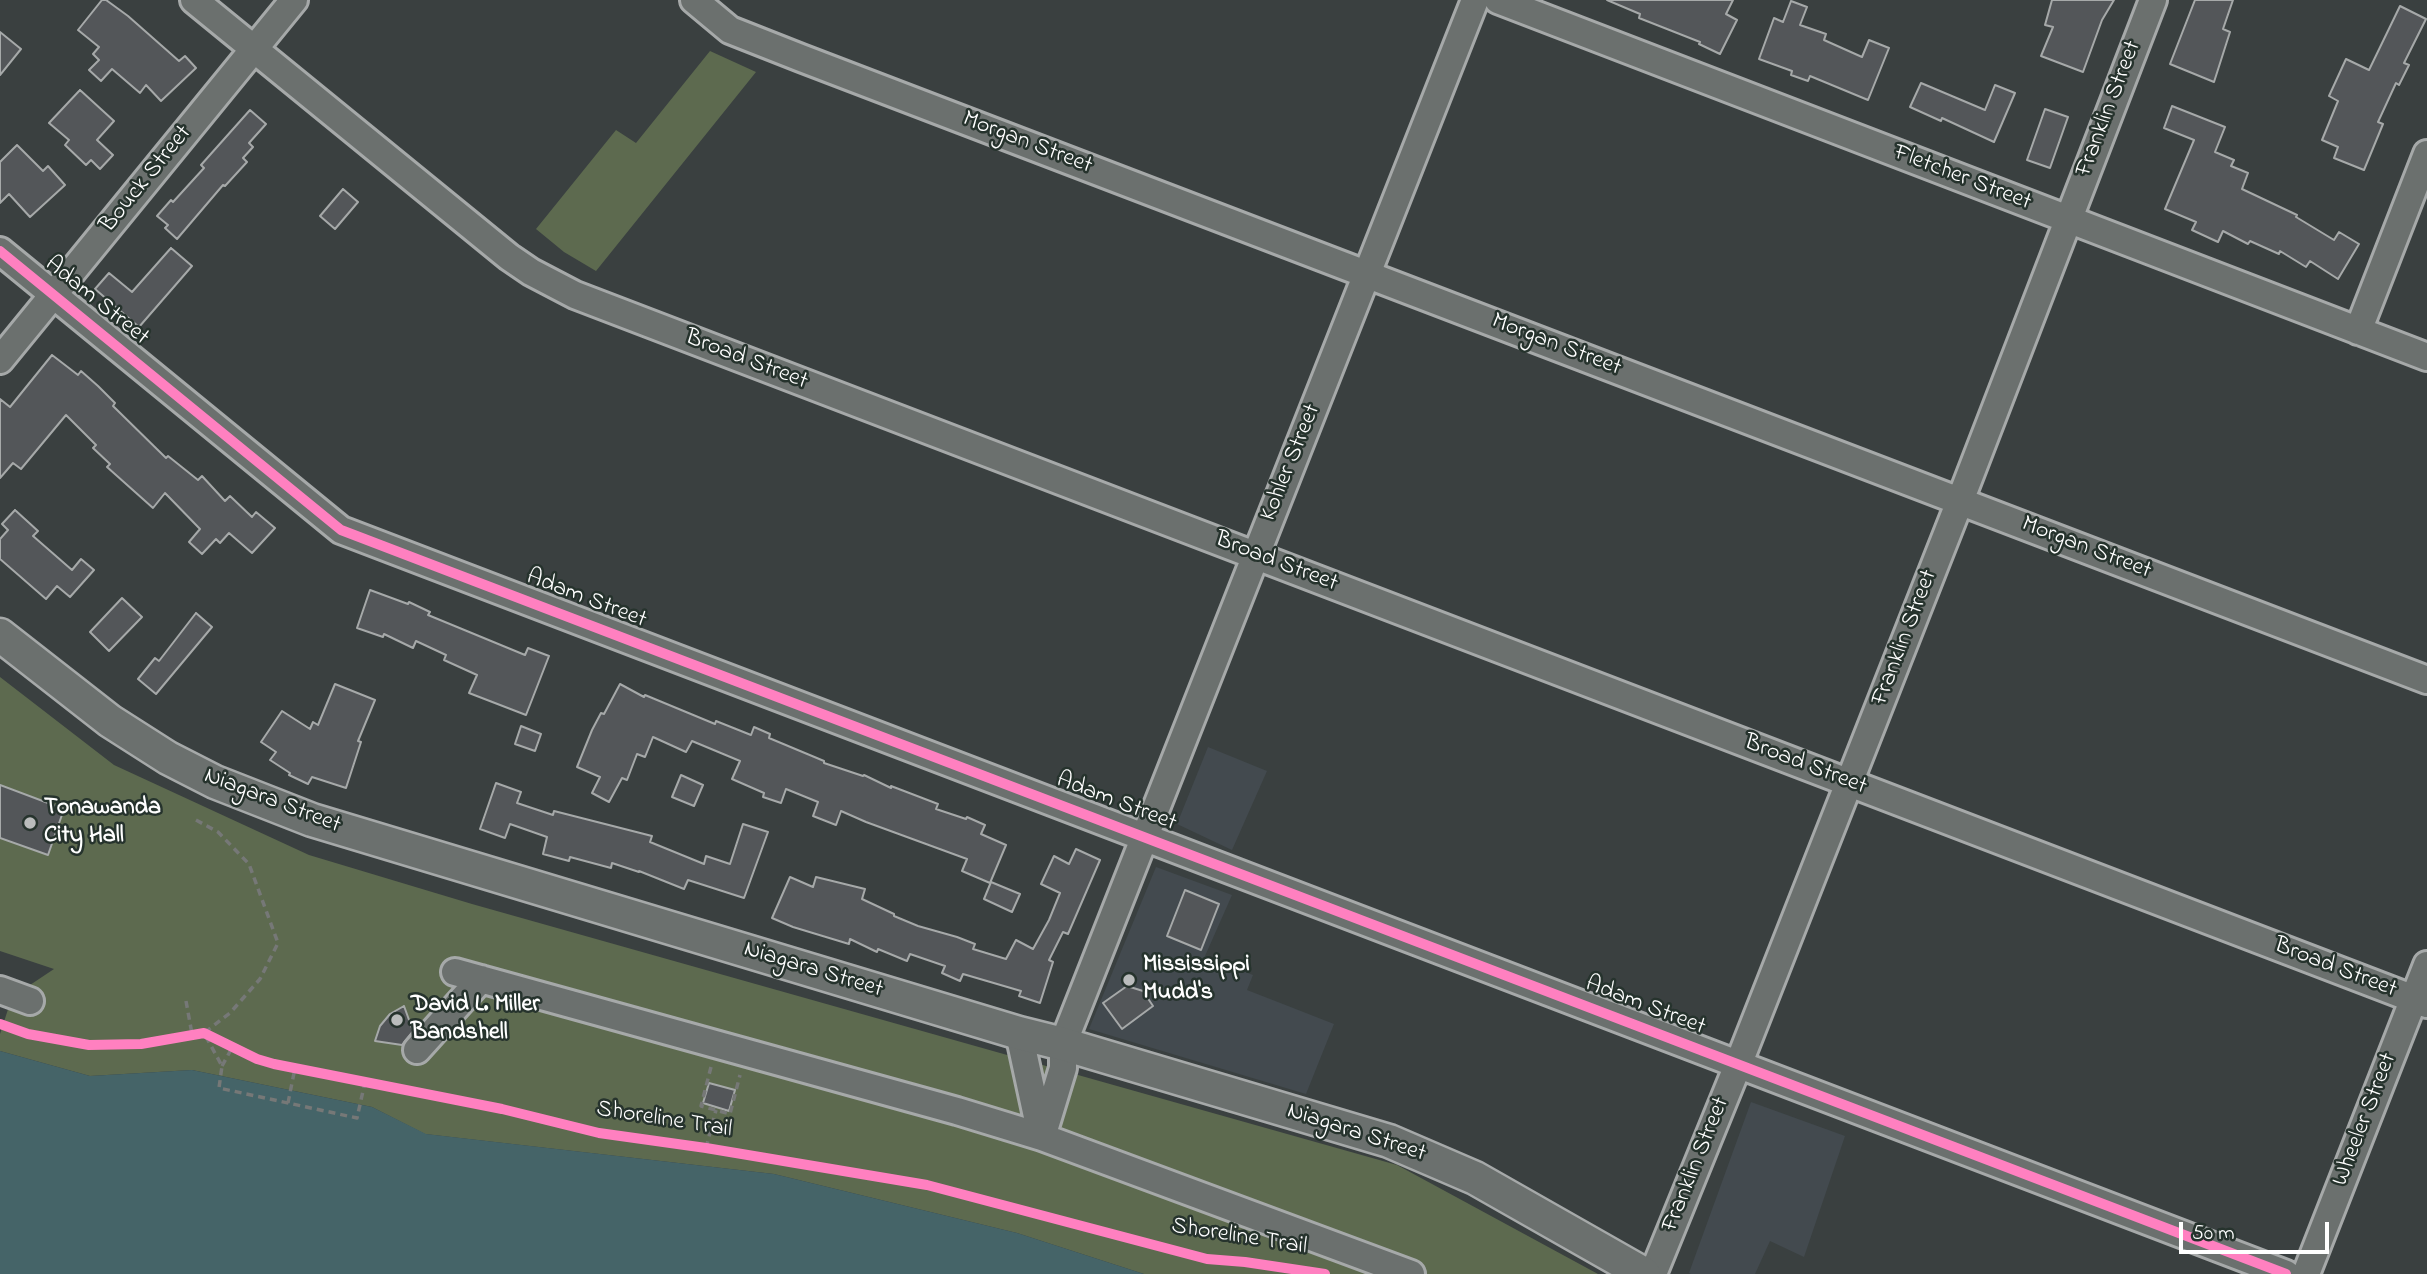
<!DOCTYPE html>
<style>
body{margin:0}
#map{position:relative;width:2427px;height:1274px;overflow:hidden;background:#3a4040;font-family:"Indie Flower",sans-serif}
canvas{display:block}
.scale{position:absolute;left:2179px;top:1222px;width:150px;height:32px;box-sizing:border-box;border:4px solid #fff;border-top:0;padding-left:9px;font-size:21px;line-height:24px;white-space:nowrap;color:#fff;-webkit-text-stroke:5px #26332d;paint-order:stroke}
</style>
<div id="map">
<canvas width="2427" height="1274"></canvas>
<div class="scale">50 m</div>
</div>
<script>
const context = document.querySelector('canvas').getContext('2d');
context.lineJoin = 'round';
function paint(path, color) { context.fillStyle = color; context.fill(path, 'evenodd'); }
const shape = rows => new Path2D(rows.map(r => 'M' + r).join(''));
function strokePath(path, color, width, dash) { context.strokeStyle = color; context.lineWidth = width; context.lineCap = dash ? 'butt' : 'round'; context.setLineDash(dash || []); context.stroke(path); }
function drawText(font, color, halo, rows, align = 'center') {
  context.font = font + ' "Indie Flower",sans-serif'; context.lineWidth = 5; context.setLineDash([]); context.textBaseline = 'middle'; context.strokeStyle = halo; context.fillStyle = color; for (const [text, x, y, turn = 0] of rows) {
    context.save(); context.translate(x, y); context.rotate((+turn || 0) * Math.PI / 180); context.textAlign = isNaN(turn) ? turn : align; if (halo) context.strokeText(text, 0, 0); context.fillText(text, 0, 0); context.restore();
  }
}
paint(shape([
 [1208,747,1267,771,1232,850,1177,824],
 [1156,867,1232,895,1205,956,1253,975,1247,990,1334,1024,1306,1094,1089,1029],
 [1751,1102,1845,1136,1804,1257,1770,1241,1755,1274,1691,1274,1689,1273]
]), '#434a4f');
paint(shape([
 [710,51,756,72,596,271,564,252,536,229,616,130,636,143],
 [0,677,114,765,309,855,472,904,1397,1165,1598,1274,1144,1274,1017,1233,774,1174,425,1134,372,1107,192,1070,90,1076,0,1051,0,1034,12,997,54,969,0,951]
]), '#5d6a4f');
paint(shape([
 [0,1051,90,1076,192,1070,372,1107,426,1134,774,1174,1017,1233,1144,1274,0,1274]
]), '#456468');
const building = shape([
 [102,0,106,0,128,16,179,61,185,56,196,68,161,101,146,85,140,93,112,69,101,81,89,70,99,60,93,54,99,47,78,30,102,0],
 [1607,0,1733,0,1726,14,1737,20,1720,54,1699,44,1700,42,1639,18,1640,14,1607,0],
 [2052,0,2114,0,2102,20,2083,72,2041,56,2053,27,2045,25,2052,0],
 [2195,0,2233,0,2223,29,2230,32,2214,82,2170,64,2195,0],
 [1791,1,1807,7,1800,25,1826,34,1824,40,1862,57,1869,40,1889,48,1868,100,1810,76,1808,81,1791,75,1792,71,1759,59,1774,18,1783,22,1791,1],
 [2400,6,2426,19,2404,63,2409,65,2399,85,2396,83,2378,122,2383,124,2364,170,2334,158,2338,147,2322,140,2338,101,2329,96,2346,59,2369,70,2400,6],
 [0,32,21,49,0,75,0,32],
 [1921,83,1985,110,1995,85,2015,93,1994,142,1942,118,1941,121,1910,107,1921,83],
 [80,90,114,121,97,140,113,155,100,169,91,160,86,165,65,145,69,140,49,123,80,90],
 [2172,106,2225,127,2215,152,2234,160,2231,166,2248,173,2242,189,2297,215,2296,217,2334,240,2339,232,2359,244,2338,279,2310,261,2306,267,2280,251,2279,254,2250,241,2248,244,2223,231,2218,242,2192,230,2196,222,2165,209,2194,140,2164,128,2172,106],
 [2045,109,2068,117,2050,168,2027,160,2045,109],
 [250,110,266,124,249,143,253,147,243,158,247,162,225,186,223,185,177,239,165,228,168,225,157,216,171,200,173,202,204,168,201,165,250,110],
 [17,145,43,171,48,166,65,185,30,217,9,194,0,203,0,162,17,145],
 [343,189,358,202,335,229,320,216,343,189],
 [171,248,192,266,139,327,95,289,109,273,132,292,171,248],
 [52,355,78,375,81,371,98,386,115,403,113,406,166,458,168,456,198,480,202,476,225,501,230,496,252,517,256,512,275,528,252,553,229,533,220,543,216,539,202,554,189,542,200,529,165,493,153,508,107,467,110,464,93,448,96,445,66,415,21,469,13,463,0,478,0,399,10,407,52,355],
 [15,510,38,531,33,536,72,570,81,559,94,570,70,597,57,586,46,599,0,559,0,539,8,530,2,524,15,510],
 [370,590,408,604,409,602,430,612,428,615,525,655,528,648,549,656,526,715,469,693,477,675,444,660,446,655,416,641,413,648,384,634,383,637,357,628,370,590],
 [122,598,142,617,109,651,90,632,122,598],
 [196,613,212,627,156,694,138,679,155,658,159,661,196,613],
 [335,684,375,700,358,741,361,742,346,788,312,777,308,784,289,775,290,773,270,760,276,752,261,742,282,711,310,729,313,722,318,725,335,684],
 [620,684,644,697,645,695,715,724,716,721,751,735,754,727,770,734,769,738,824,761,824,763,863,776,864,775,891,788,891,786,938,804,936,809,966,819,967,817,985,825,981,834,1006,845,990,883,962,871,967,859,866,822,841,811,836,825,813,816,818,802,786,789,781,803,763,797,764,793,732,779,740,761,692,741,686,752,653,737,645,757,637,754,627,780,622,778,609,802,592,793,600,777,577,767,592,730,601,713,604,714,620,684],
 [521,726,541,734,535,751,515,744,521,726],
 [681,775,703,785,694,806,672,797,681,775],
 [496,783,521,792,517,803,553,815,554,811,652,836,650,842,704,864,706,856,730,864,743,824,768,832,744,898,688,880,684,889,639,871,639,872,612,863,611,868,570,857,569,861,543,854,547,837,510,824,505,838,480,829,496,783],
 [0,785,64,809,48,855,0,838,0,785],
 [1076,849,1100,860,1068,934,1063,932,1049,960,1053,962,1040,1003,1019,996,1021,991,963,974,960,981,942,973,945,966,910,954,907,961,878,949,877,952,850,939,849,944,793,927,772,918,790,877,813,887,816,877,865,889,862,899,894,914,894,916,918,926,957,937,975,944,973,949,1006,959,1016,940,1033,949,1049,920,1060,893,1041,884,1054,856,1069,864,1076,849],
 [991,882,1020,894,1012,912,984,899,991,882],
 [1185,890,1219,904,1201,950,1167,936,1185,890],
 [1127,986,1143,991,1153,1006,1122,1029,1103,1003,1127,986],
 [404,1006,413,1031,402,1045,375,1041,380,1026,390,1014,404,1006],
 [709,1083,735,1090,729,1111,703,1103,709,1083]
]);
paint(building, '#535659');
strokePath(building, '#a6a9a9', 2);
const minor = shape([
 [194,0,509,257,531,272,575,295,2427,1004],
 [694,0,730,30,801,58,2427,680],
 [1498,0,2427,357],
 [0,251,341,530,2286,1274],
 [2358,331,2427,154],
 [0,360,294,0],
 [455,972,957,1111,1042,1137,1411,1274],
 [0,990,30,1001],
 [1019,1033,1041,1135],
 [417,1050,481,979],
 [1042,1137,1063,1068,1063,1044,1475,0],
 [1653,1274,1738,1065,1960,501,2153,0],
 [2306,1274,2427,965]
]);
const major = shape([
 [0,635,110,721,168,758,215,782,312,820,1019,1033,1063,1044,1389,1141,1475,1178,1644,1274]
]);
strokePath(minor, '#a6a9a9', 32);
strokePath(major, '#a6a9a9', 37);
strokePath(shape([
 [196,820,218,832,249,864,278,943,260,979,230,1013,204,1033,222,1066,219,1088,357,1118,365,1082],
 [186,1001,192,1034],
 [222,1066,233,1046],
 [711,1067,701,1106,730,1114,740,1075],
 [288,1103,295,1068],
 [706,1148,716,1110]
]), '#767877', 3.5, [7, 5]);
strokePath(minor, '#6b706e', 26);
strokePath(major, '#6b706e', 32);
strokePath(shape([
 [0,251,341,530,2286,1274],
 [0,1024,28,1034,89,1045,141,1044,204,1033,257,1059,274,1064,502,1109,599,1133,706,1148,927,1185,1207,1259,1245,1262,1325,1274]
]), '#ff80c0', 10);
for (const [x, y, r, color] of [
 [30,823,7,"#babcbc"],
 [1129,980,7,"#babcbc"],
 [397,1020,7,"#babcbc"]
]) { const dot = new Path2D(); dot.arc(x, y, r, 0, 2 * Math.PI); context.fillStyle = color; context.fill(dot); strokePath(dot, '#26332d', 2.5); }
drawText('24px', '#fff', '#26332d', [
 ["Franklin Street",2110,109,-69],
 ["Morgan Street",1027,144,21],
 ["Fletcher Street",1962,179,21],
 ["Bouck Street",147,180,-51],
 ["Adam Street",96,302,39],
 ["Morgan Street",1556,346,21],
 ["Broad Street",746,361,21],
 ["Kohler Street",1292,463,-68],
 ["Morgan Street",2086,549,21],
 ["Broad Street",1276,563,21],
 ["Adam Street",586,600,21],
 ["Franklin Street",1906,638,-69],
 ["Broad Street",1805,766,21],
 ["Niagara Street",272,802,21],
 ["Adam Street",1116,803,21],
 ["Broad Street",2335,969,21],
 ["Niagara Street",813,971,17],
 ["Adam Street",1645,1007,21],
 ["Wheeler Street",2366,1120,-69],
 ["Shoreline Trail",664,1121,9],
 ["Niagara Street",1356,1134,18],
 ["Franklin Street",1697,1165,-68],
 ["Shoreline Trail",1239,1238,9]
]);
drawText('bold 24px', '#fff', '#26332d', [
 ["Tonawanda",44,809],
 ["City Hall",44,837],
 ["Mississippi",1143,966],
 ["Mudd's",1143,994],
 ["David L. Miller",411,1006],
 ["Bandshell",411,1034]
], 'left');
</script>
